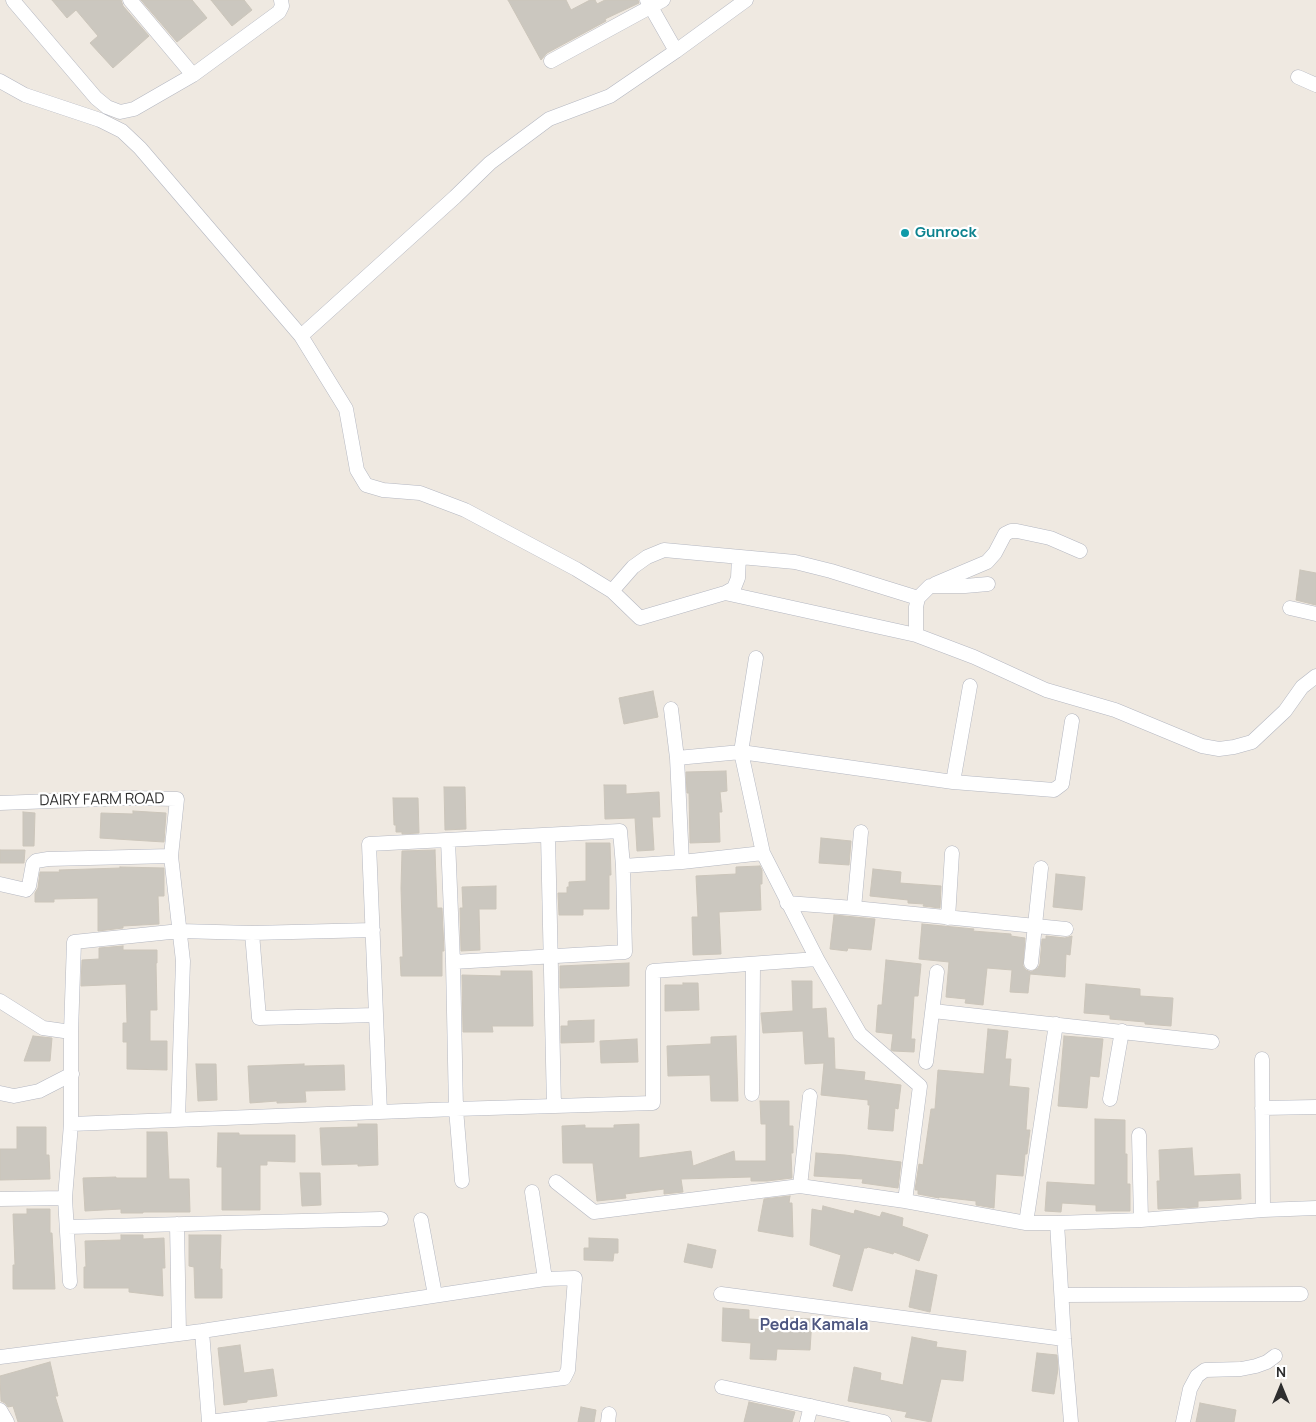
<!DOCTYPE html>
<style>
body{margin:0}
#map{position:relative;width:1316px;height:1422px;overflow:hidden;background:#efe9e1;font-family:Manrope,sans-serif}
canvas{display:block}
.north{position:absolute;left:1256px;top:1362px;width:50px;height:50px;-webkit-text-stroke:4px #fff;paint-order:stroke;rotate:0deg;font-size:14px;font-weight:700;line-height:20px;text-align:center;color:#2e2e2e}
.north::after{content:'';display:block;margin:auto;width:18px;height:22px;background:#2e2e2e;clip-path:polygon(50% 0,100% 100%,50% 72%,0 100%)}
</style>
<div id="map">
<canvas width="1316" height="1422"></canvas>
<div class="north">N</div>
</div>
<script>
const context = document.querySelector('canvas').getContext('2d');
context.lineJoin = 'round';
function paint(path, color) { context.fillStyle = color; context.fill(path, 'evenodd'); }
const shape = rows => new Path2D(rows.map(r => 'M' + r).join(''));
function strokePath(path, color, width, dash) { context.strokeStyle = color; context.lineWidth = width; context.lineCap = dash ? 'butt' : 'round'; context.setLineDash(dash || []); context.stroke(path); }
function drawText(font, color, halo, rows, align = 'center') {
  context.font = font + ' Manrope,sans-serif'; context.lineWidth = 4.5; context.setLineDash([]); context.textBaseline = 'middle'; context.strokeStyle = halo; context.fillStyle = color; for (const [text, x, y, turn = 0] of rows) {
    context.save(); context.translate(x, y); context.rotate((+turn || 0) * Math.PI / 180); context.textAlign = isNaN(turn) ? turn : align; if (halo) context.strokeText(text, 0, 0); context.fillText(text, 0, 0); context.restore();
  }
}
const building = shape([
 [52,0,121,0,123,6,149,36,113,68,90,43,98,36,76,10,67,18,52,0],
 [141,0,192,0,207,18,177,42,141,0],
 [211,0,244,0,252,10,232,26,211,0],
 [508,0,566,0,571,10,590,0,595,0,597,4,605,0,638,0,639,3,605,19,606,21,547,53,541,60,508,0],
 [1300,570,1316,573,1316,605,1296,600,1300,570],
 [653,691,658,717,624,724,619,698,653,691],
 [726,771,727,791,720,792,722,812,719,812,720,842,690,843,689,793,687,793,686,772,726,771],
 [604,785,626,785,626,794,659,792,660,817,652,817,654,850,637,851,635,818,605,819,604,785],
 [444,787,465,787,466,829,445,830,444,787],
 [393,798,418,798,419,833,402,834,402,832,396,832,396,825,394,825,393,798],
 [133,811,166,813,164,842,100,838,101,813,133,814,133,811],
 [23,812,35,813,34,846,23,846,23,812],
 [821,838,851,841,849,865,819,863,821,838],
 [586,843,610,843,611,875,609,875,609,909,583,909,583,915,559,915,558,893,567,893,567,887,569,887,569,882,586,881,586,843],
 [0,850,25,850,24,863,0,863,0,850],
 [435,850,437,908,442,908,444,951,442,951,442,976,401,976,400,957,403,957,401,888,402,851,435,850],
 [760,866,762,870,762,884,760,884,761,910,719,912,721,954,693,955,692,917,698,917,696,876,736,874,736,867,760,866],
 [120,867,164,868,164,896,158,896,159,924,123,926,123,928,98,931,98,898,54,899,54,902,35,902,35,893,38,888,40,872,60,872,59,870,120,868,120,867],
 [873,869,901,872,900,883,941,886,940,908,923,906,924,904,908,903,908,900,870,896,873,869],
 [1056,874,1085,877,1082,910,1053,907,1056,874],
 [496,886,496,909,479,909,480,950,461,951,460,908,463,908,462,887,496,886],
 [834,915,875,919,871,950,848,948,847,951,830,949,834,915],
 [922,924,974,929,973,931,1011,934,1011,936,1025,938,1023,966,1026,970,1031,972,1038,968,1040,964,1042,939,1046,939,1046,936,1065,938,1072,936,1070,955,1066,954,1065,977,1030,974,1028,993,1010,992,1012,970,987,968,983,1005,965,1003,966,999,946,997,949,962,919,959,922,924],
 [123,946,123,950,157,950,157,963,156,963,157,1010,150,1010,150,1041,167,1041,167,1070,127,1069,127,1042,123,1042,123,1023,127,1023,126,984,81,986,82,960,99,959,99,948,123,946],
 [886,960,921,964,918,996,914,996,911,1039,915,1039,914,1052,893,1051,891,1050,893,1034,876,1032,878,1005,882,1005,886,960],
 [629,963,629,986,560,988,560,966,629,963],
 [501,971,532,971,533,1026,492,1026,493,1032,463,1032,462,975,501,976,501,971],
 [792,981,812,981,812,1009,826,1008,828,1038,834,1038,835,1069,865,1072,864,1080,901,1085,898,1109,895,1108,893,1131,868,1129,870,1105,868,1105,868,1100,821,1095,824,1063,805,1064,803,1031,763,1033,761,1013,793,1011,792,981],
 [683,983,698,983,699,1010,665,1011,665,985,683,985,683,983],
 [1086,984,1140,989,1140,996,1173,998,1171,1026,1145,1024,1145,1022,1110,1019,1110,1015,1084,1013,1086,984],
 [594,1020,594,1042,561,1043,561,1026,568,1026,568,1021,594,1020],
 [988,1029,1008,1031,1005,1059,1011,1059,1009,1086,1029,1088,1026,1130,1030,1130,1027,1154,1025,1154,1023,1176,996,1174,994,1208,976,1205,976,1201,939,1197,939,1198,918,1194,918,1190,915,1190,919,1164,923,1165,931,1109,935,1109,938,1070,984,1074,988,1029],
 [33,1036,52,1038,50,1061,24,1061,33,1036],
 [736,1036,738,1101,711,1101,710,1075,668,1076,667,1046,711,1044,711,1037,736,1036],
 [1064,1036,1103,1039,1099,1077,1090,1076,1087,1108,1058,1106,1064,1036],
 [637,1039,638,1062,601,1063,600,1041,637,1039],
 [196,1064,216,1064,217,1100,198,1101,196,1064],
 [304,1064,304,1066,344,1065,345,1090,305,1091,306,1102,277,1103,277,1101,250,1103,248,1066,304,1064],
 [760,1101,789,1101,789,1126,793,1126,793,1153,791,1153,792,1178,767,1181,751,1181,751,1177,681,1179,683,1192,664,1194,664,1189,625,1194,626,1198,597,1201,593,1163,563,1163,562,1126,585,1125,585,1128,614,1128,614,1125,639,1124,639,1158,691,1151,693,1166,734,1151,735,1161,766,1161,766,1124,761,1124,760,1101],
 [1095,1119,1125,1120,1125,1154,1127,1154,1127,1184,1130,1184,1130,1211,1096,1211,1096,1205,1062,1203,1061,1212,1045,1211,1047,1182,1095,1185,1095,1119],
 [358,1124,377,1124,378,1165,358,1166,358,1164,322,1165,320,1128,358,1127,358,1124],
 [17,1127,46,1127,46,1155,49,1155,50,1179,0,1180,0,1149,17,1149,17,1127],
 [147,1132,167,1132,169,1179,189,1179,190,1212,143,1212,143,1213,121,1213,121,1209,85,1211,83,1178,116,1177,116,1178,147,1178,147,1132],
 [218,1133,239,1133,239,1135,295,1135,295,1162,267,1161,267,1165,260,1165,260,1210,222,1210,222,1167,217,1167,218,1133],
 [1192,1148,1194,1176,1240,1174,1241,1199,1198,1201,1198,1207,1158,1209,1157,1181,1160,1181,1159,1150,1192,1148],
 [816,1153,845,1155,901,1162,898,1188,862,1183,863,1179,814,1176,816,1153],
 [300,1173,320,1173,321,1205,302,1206,300,1173],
 [790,1196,789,1203,792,1203,793,1237,758,1231,764,1199,790,1196],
 [823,1206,854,1214,855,1210,880,1217,882,1212,903,1218,902,1226,928,1235,919,1261,894,1252,893,1254,868,1247,867,1248,864,1248,852,1291,833,1286,841,1255,810,1245,812,1209,822,1211,823,1206],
 [27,1209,50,1209,50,1233,52,1233,55,1289,13,1289,13,1265,15,1265,13,1214,27,1214,27,1209],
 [121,1235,143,1235,143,1239,164,1238,165,1268,162,1268,163,1296,129,1292,129,1288,84,1288,84,1267,86,1267,85,1241,121,1240,121,1235],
 [189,1235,221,1235,220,1269,222,1269,222,1298,195,1298,194,1267,189,1266,189,1235],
 [589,1238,618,1239,618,1253,614,1253,613,1261,584,1260,584,1248,589,1248,589,1238],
 [688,1244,716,1250,712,1268,684,1262,688,1244],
 [916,1270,937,1275,930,1312,909,1307,916,1270],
 [723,1308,749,1310,749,1319,787,1321,787,1318,812,1319,810,1350,777,1349,776,1360,750,1359,751,1343,722,1341,723,1308],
 [912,1337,937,1342,936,1347,966,1351,963,1381,941,1379,931,1422,905,1417,907,1412,848,1401,854,1367,881,1373,880,1380,903,1385,912,1337],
 [240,1345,244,1373,273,1369,277,1396,247,1400,247,1402,224,1405,218,1348,240,1345],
 [1037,1353,1057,1355,1058,1369,1054,1394,1032,1391,1037,1353],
 [50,1362,58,1396,55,1396,63,1422,18,1422,13,1406,8,1407,5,1403,1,1401,0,1376,50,1362],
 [749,1402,795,1412,792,1422,744,1422,749,1402],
 [1200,1403,1236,1410,1234,1422,1196,1422,1200,1403],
 [581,1407,596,1410,594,1422,578,1422,581,1407]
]);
paint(building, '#cbc7bf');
strokePath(building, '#cbc5ba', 1);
const street = shape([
 [13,0,15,3,96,98,107,107,120,112,134,109,193,75],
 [130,0,193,75,279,12,282,6,281,0],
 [647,0,676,51,610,96,549,119,490,163,455,197,301,336,346,409,357,470,366,485,383,490,420,493,465,510,576,569,612,591,640,618,725,593,734,588,738,578,739,557],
 [676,51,746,0],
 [551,61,663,0],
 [1298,77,1316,85],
 [0,81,25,95,100,120,122,131,140,148,301,336],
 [935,584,987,562,995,553,1005,534,1011,531,1017,531,1050,538,1080,551],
 [988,584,965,586,930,586,918,598,916,607,916,635,974,657,1046,690,1115,710,1202,746,1219,749,1234,747,1252,742,1285,711,1302,687,1316,676],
 [612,591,633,567,647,557,664,550,795,562,831,571,918,598],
 [725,593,916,635],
 [1290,608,1316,614],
 [756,658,741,752,763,853],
 [671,709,677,758,682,862],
 [677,758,741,752,953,782,1054,790,1062,784,1072,721],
 [953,782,970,686],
 [0,803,129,798,177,799,171,856],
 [548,835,554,1106],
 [448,840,453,962,456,1109,462,1181],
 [0,884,26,890,29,886,33,864,36,861,48,859,171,856,183,961,178,1119],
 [787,903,854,908,1066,929],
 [854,908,861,832],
 [948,918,952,853],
 [252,933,259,1018,376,1015],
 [453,962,625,952,623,866],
 [1031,963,1041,868],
 [0,1001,43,1028,71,1032],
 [933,1011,1212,1042],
 [1262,1059,1263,1210],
 [926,1062,937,972],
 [0,1093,14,1096,39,1091,72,1074],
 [752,1094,753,964],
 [1110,1099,1122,1031],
 [1262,1108,1316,1107],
 [380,1112,369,844,620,831,623,866,682,862,763,853,817,959,860,1034,920,1086,905,1201],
 [71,1124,456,1109,653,1103,653,971,817,959],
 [1139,1135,1141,1220],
 [556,1182,594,1212,800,1186,905,1201,1026,1223,1057,1223,1141,1220,1263,1210,1316,1208],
 [800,1186,810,1096],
 [532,1192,545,1279],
 [0,1199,65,1198],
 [421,1220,435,1295],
 [1026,1223,1056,1024],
 [1057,1223,1064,1339,1071,1422],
 [177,1224,179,1334],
 [67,1227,381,1219],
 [70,1282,65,1198,71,1124,71,1032,74,942,180,931,252,933,373,930],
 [721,1294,1064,1339],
 [1062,1295,1301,1294],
 [0,1357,202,1331,545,1279,575,1278,568,1370,564,1378,209,1422,202,1331],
 [722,1387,884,1422],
 [0,1410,7,1422],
 [608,1422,609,1414],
 [807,1422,811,1406],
 [1183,1422,1190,1389,1197,1376,1205,1370,1241,1369,1256,1366,1267,1362,1275,1356]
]);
strokePath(street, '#b4b7c1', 15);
strokePath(street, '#fff', 14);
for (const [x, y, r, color] of [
 [905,233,5,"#0f9aa8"]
]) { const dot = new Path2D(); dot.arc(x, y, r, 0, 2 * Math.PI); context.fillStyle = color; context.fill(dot); strokePath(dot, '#fff', 2); }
drawText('bold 15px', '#0d838f', '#fff', [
 ["Gunrock",915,233]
], 'left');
drawText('15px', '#2e2e2e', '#fff', [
 ["DAIRY FARM ROAD",102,800,-1]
]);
drawText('bold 16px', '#4d5680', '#fff', [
 ["Pedda Kamala",814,1326]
]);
</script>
